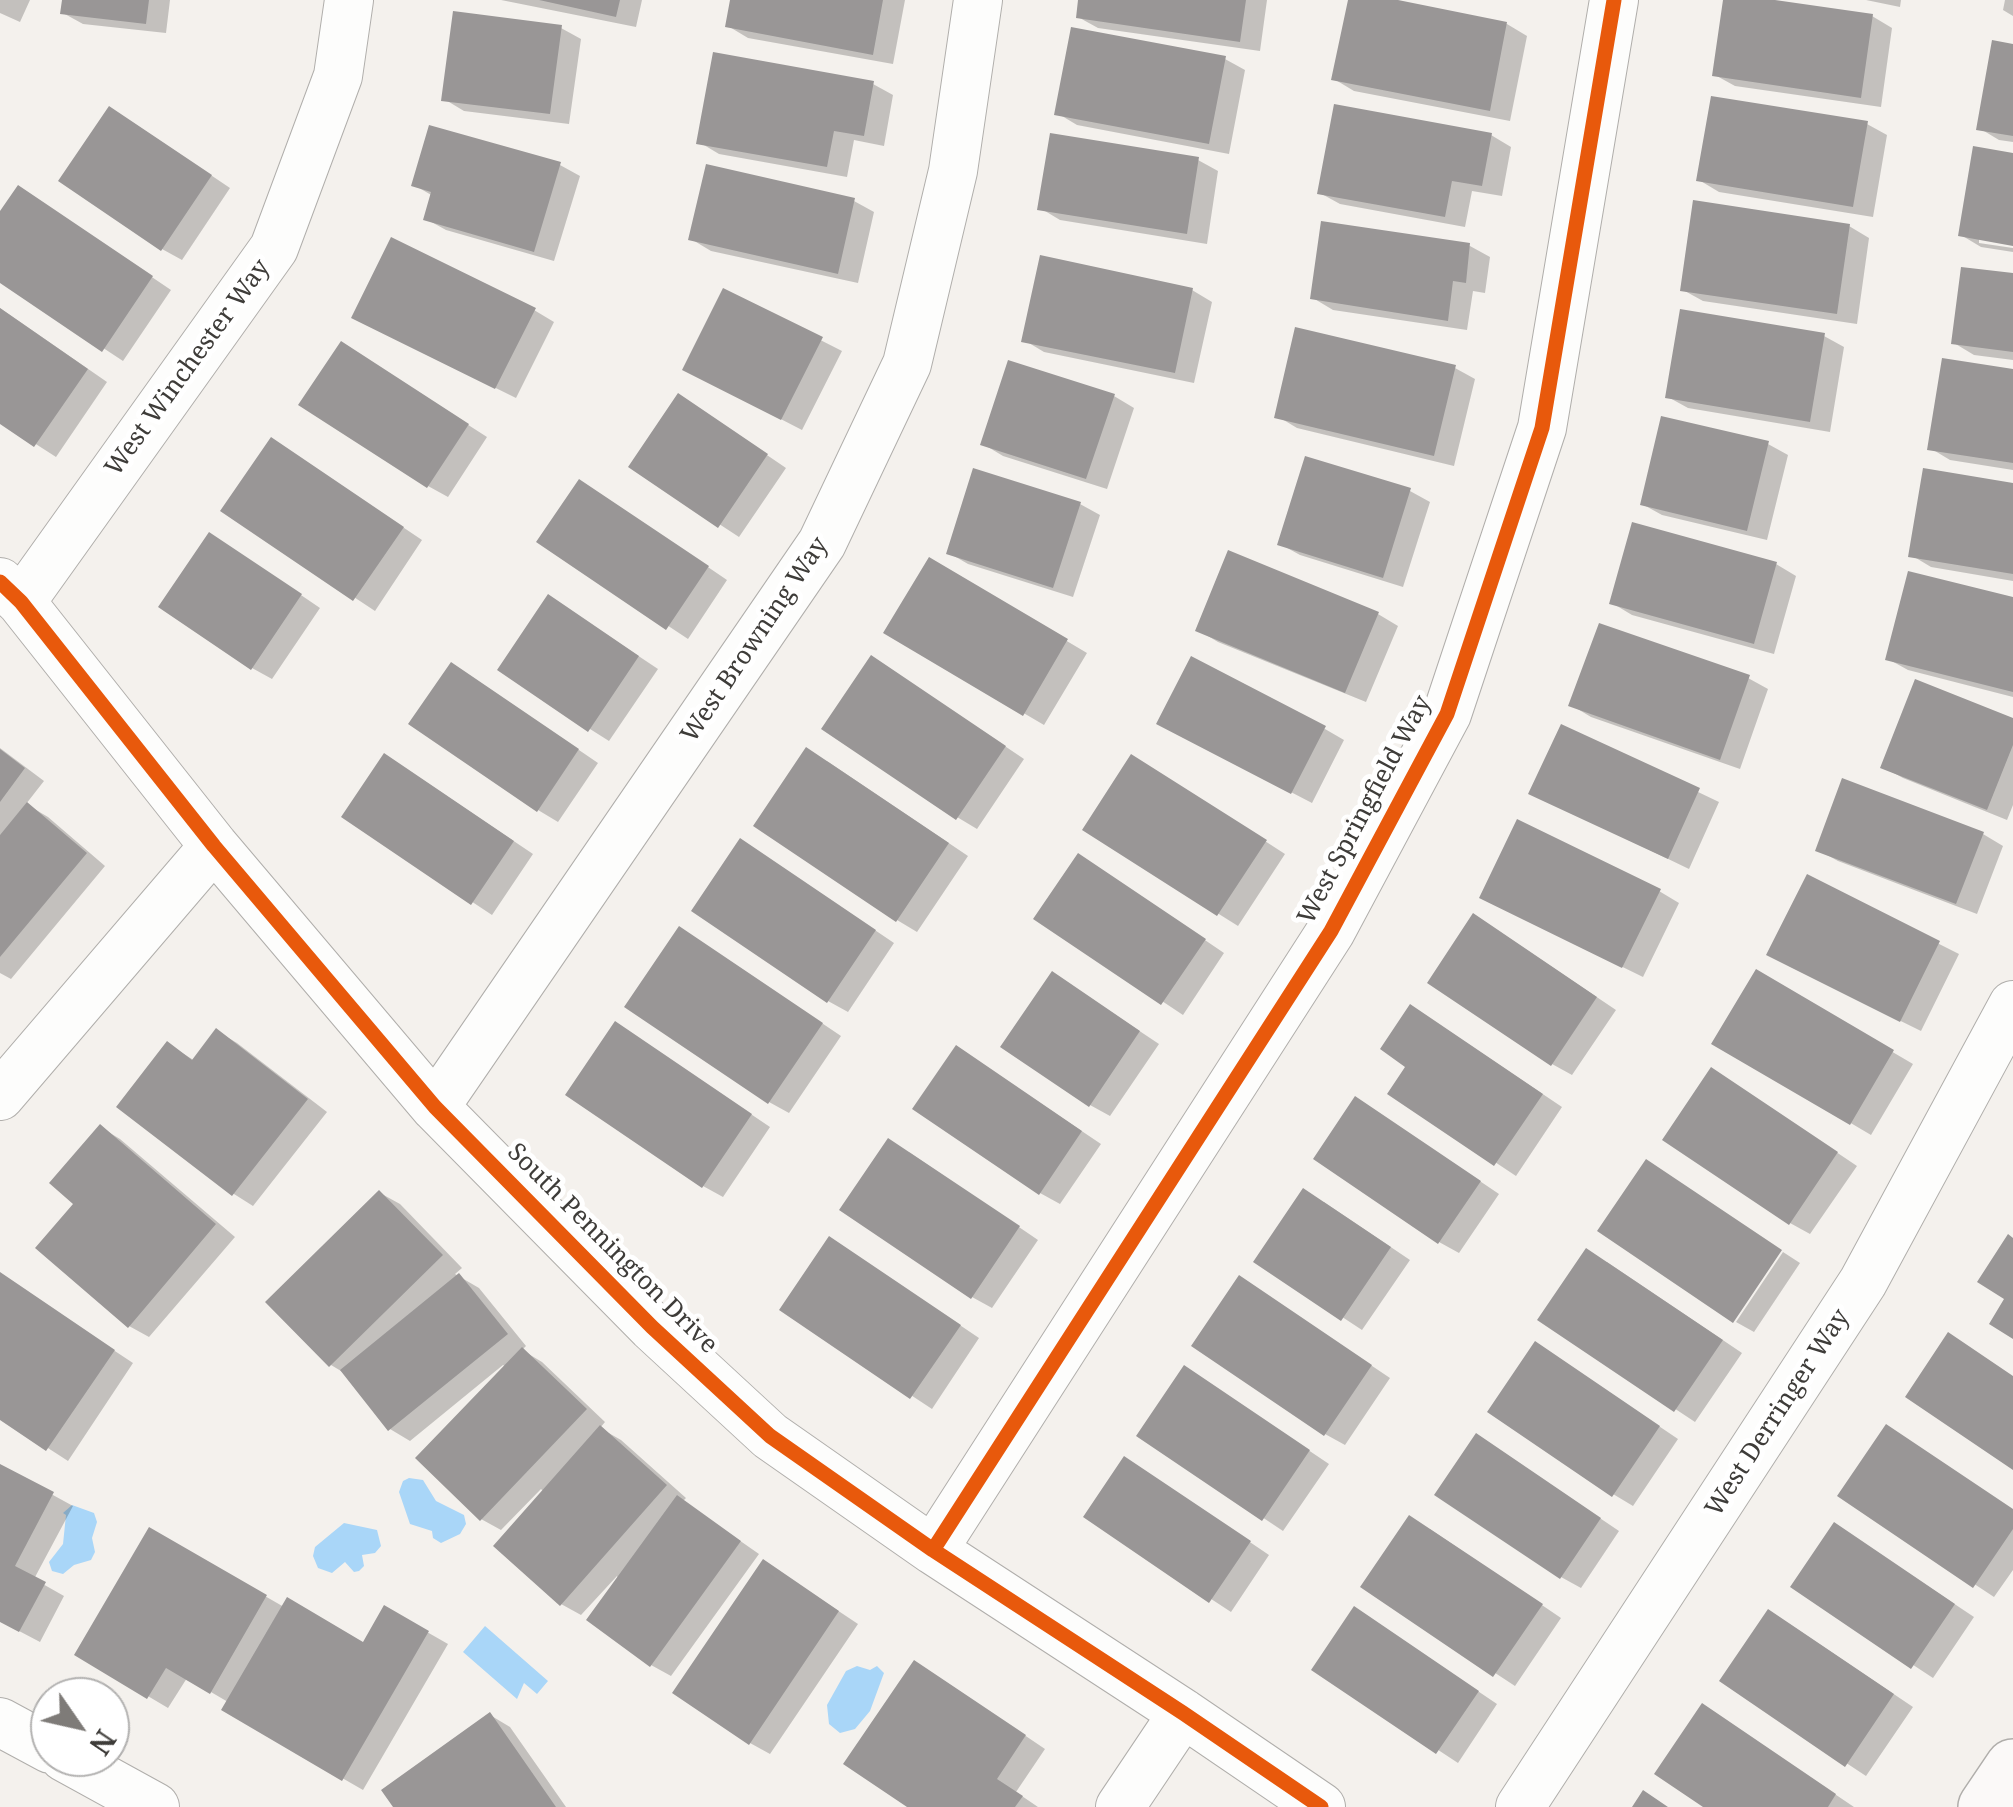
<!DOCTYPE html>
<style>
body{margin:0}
#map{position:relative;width:2013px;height:1807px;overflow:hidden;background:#f4f1ed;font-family:"Noto Serif",serif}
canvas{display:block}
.north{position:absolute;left:30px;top:1677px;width:100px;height:100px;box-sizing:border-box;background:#fff;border:2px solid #b2b1b0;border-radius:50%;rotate:124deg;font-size:28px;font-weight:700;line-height:40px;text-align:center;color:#3e3c39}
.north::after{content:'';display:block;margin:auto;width:35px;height:45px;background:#7e7b78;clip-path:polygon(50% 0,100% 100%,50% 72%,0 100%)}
</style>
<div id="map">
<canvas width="2013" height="1807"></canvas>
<div class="north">N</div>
</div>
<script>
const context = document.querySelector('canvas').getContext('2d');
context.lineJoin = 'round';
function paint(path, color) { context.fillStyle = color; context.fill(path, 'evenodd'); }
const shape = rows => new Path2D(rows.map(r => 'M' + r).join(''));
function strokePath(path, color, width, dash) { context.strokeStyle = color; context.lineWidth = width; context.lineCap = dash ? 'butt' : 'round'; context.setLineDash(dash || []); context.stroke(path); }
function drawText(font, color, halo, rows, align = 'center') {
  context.font = font + ' "Noto Serif",serif'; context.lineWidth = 10; context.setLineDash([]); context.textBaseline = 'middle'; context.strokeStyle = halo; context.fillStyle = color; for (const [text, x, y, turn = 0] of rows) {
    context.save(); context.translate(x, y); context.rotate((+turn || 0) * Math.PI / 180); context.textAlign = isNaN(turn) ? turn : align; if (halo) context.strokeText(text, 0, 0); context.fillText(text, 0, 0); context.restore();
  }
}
paint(shape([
 [409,1478,423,1480,436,1501,464,1515,466,1524,460,1534,441,1543,433,1538,432,1531,410,1524,399,1492,403,1481],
 [72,1505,94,1513,97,1522,92,1538,95,1552,91,1560,74,1565,63,1574,52,1571,49,1562,63,1544,66,1515,63,1513],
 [344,1523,377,1530,381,1546,375,1553,362,1555,364,1566,359,1571,354,1572,345,1562,332,1573,318,1568,313,1556,315,1547],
 [485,1626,548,1681,537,1694,524,1683,517,1699,463,1652],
 [857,1666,870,1670,877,1666,884,1673,870,1711,855,1729,840,1733,829,1724,827,1705,846,1671]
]), '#a9d6f8');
paint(shape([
 [0,0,30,0,20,22,0,13],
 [64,0,170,0,166,33,83,24,63,13],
 [501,0,642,0,636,27],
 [733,0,905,0,893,64,748,38,728,26],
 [1081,0,1267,0,1260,51,1098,28,1078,17],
 [1350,0,1386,0,1507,24,1527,36,1510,121,1354,91,1334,79],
 [1725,0,1758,0,1872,16,1892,28,1881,107,1735,86,1715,75],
 [1866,0,1901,0,1900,7],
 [2005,0,2013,0,2013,16,2003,10],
 [561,28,581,39,569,124,464,111,444,99],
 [2013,46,2013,142,1999,140,1979,128],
 [1225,59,1245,70,1229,154,1077,125,1057,113],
 [873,84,893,95,884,146,854,140,847,177,719,154,699,142],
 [129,120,230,188,182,260,162,249],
 [1867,124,1887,135,1873,217,1719,192,1699,180],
 [1491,135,1511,147,1502,196,1472,191,1465,227,1340,204,1320,193],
 [2013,156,2013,243,1979,237,1979,243,2013,248,2013,252,1981,247,1961,235],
 [1198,160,1218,171,1207,244,1060,220,1040,208],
 [560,165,580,176,554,261,446,230,426,219,433,196,414,185],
 [38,200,171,290,123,361,0,280,0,216],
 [854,201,874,212,858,283,711,251,691,239],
 [1849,226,1869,238,1857,324,1703,301,1683,290],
 [1470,246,1490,257,1485,293,1473,291,1467,330,1333,310,1313,298],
 [2013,276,2013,360,1974,355,1954,343],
 [1192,290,1212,302,1194,383,1044,352,1024,340],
 [724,291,842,351,802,430,705,380],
 [0,308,107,382,56,457,0,421],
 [534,310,554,322,516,398,374,328],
 [1824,336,1844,347,1830,432,1688,408,1668,397],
 [361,356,487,437,448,497,428,486],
 [1455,368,1475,379,1454,466,1297,428,1277,416],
 [2013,371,2013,470,1950,460,1930,448],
 [1114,396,1134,408,1107,489,1003,456,983,444],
 [698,408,786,468,739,537,632,467],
 [1768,444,1788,455,1767,540,1662,515,1642,504],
 [291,452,422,540,375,611,224,511],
 [1307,459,1410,491,1430,502,1403,587,1300,555,1280,544],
 [2013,485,2013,581,1931,567,1911,555],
 [599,493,727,580,688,639,540,541],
 [1080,504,1100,515,1073,597,968,564,949,553],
 [229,546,320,608,272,679,252,668],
 [930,560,1087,653,1044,725,887,633],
 [1776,564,1796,576,1774,654,1632,615,1612,603],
 [2013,600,2013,697,1908,670,1888,659],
 [568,609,658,669,609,741,590,729],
 [1378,614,1398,626,1366,702,1218,642,1198,630],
 [892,670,1024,759,977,829,957,817],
 [472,677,598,763,558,822,538,810],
 [1748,678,1768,689,1740,769,1591,717,1571,705],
 [2013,721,2013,805,2007,820,1903,778,1883,767],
 [1562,727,1719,802,1689,869,1531,793],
 [1325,729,1344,740,1312,803,1179,734],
 [0,748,44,781,26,804,48,817,105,866,11,979,0,973],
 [827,761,968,856,917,932,897,920],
 [405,768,533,854,492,915,344,817],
 [1152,768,1285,854,1238,926,1085,830],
 [1843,781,1983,834,2003,846,1977,914,1838,861,1818,850],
 [761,853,894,943,848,1012,828,1001],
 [1099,868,1224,953,1183,1015,1037,918],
 [1808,878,1959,954,1921,1031,1789,966],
 [1659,891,1679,903,1643,977,1502,908],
 [1494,928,1616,1010,1572,1075,1552,1064],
 [700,941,841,1036,789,1113,769,1102],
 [1756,972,1913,1064,1871,1135,1715,1043],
 [1072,986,1159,1044,1110,1116,1090,1105],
 [1431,1019,1562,1107,1516,1176,1391,1093,1409,1066],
 [217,1031,237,1043,327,1112,253,1206,234,1194,120,1106,168,1044,195,1061],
 [635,1036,770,1127,723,1197,703,1186],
 [976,1060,1101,1144,1060,1204,1040,1193],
 [1732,1082,1857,1166,1810,1234,1790,1223],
 [1376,1111,1499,1194,1459,1253,1439,1242],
 [100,1127,120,1139,235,1237,149,1337,129,1326,77,1203],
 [909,1152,1038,1240,992,1308,972,1297],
 [380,1193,400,1204,462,1268,455,1274,479,1288,526,1346,522,1350,542,1362,605,1422,600,1428,621,1440,686,1498,683,1501,759,1554,671,1676,651,1665,617,1576,581,1615,561,1604,544,1492,541,1489,501,1530,481,1519,506,1367,503,1365,410,1441,390,1429,346,1374,331,1365],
 [1324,1202,1410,1260,1362,1330,1257,1261],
 [850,1251,979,1338,932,1409,782,1310],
 [1783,1252,1800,1263,1754,1332,1736,1322],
 [1607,1262,1742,1353,1695,1422,1541,1320],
 [0,1275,133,1363,68,1461,0,1417],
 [1259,1290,1390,1378,1345,1445,1325,1434],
 [1555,1356,1678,1439,1633,1506,1613,1494],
 [1204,1380,1329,1464,1283,1531,1139,1435],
 [1496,1448,1619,1531,1581,1588,1561,1577],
 [0,1466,73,1506,34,1579,64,1596,40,1642,0,1621],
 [1145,1471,1269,1555,1231,1612,1086,1517],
 [1841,1496,2013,1510,2013,1570,1994,1597],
 [1430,1529,1561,1618,1515,1686,1364,1587],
 [150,1530,284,1607,364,1645,385,1608,448,1644,363,1790,224,1710,228,1702,187,1678,168,1708,77,1654],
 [1854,1537,1974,1617,1933,1678,1793,1586],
 [783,1574,858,1624,770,1754,750,1743],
 [1374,1621,1497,1704,1458,1763,1315,1669],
 [1788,1623,1913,1707,1866,1776,1722,1681],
 [934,1674,1045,1749,1016,1792,1038,1807,911,1807],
 [490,1715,510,1727,566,1807,396,1807],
 [1722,1718,1854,1807,1707,1807]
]), '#0003');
paint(shape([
 [62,0,149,0,146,24,60,14],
 [539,0,620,0,616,17],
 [730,0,883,0,873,55,725,27],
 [1078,0,1246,0,1240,42,1076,18],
 [1348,0,1398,0,1507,22,1490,111,1331,80],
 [1723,0,1775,0,1873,14,1861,98,1712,76],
 [453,11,562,25,550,114,441,101],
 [1071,27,1226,56,1209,144,1054,115],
 [1992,40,2013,44,2013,136,1976,130],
 [713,52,874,81,864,136,834,131,827,167,696,144],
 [1711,96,1868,121,1853,207,1696,181],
 [1334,104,1492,133,1482,186,1452,181,1445,217,1317,194],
 [109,106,212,175,161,251,58,181],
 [429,125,561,162,534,252,423,220,431,192,411,186],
 [1050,133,1199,157,1187,234,1037,210],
 [1973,146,2013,153,2013,246,1958,236],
 [706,164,855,198,838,274,688,240],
 [18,185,153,276,102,352,0,283,0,211],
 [1693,200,1850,224,1837,314,1680,291],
 [1321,221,1470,243,1466,283,1453,281,1448,321,1310,299],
 [391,237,536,308,495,389,351,318],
 [1040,255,1193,288,1175,373,1021,342],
 [1961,267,2013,273,2013,352,1951,344],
 [723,288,823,337,781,420,682,370],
 [0,308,88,369,34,447,0,424],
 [1680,309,1825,333,1810,422,1665,398],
 [1295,327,1456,365,1434,456,1274,418],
 [341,341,469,424,427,488,298,405],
 [1942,358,2013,369,2013,463,1927,450],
 [1008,360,1115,394,1086,479,980,445],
 [678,393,768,454,718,528,628,467],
 [1661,416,1769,441,1747,531,1640,505],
 [271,437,404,527,353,601,220,511],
 [1305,456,1411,488,1383,578,1277,545],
 [973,468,1081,502,1053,588,946,554],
 [1923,468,2013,483,2013,574,1908,557],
 [579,479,709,566,666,630,536,542],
 [1632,522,1777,562,1754,644,1609,604],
 [209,532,302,594,251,670,158,607],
 [1228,550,1379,612,1345,693,1195,631],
 [929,557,1068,639,1023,716,883,633],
 [1908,571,2013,597,2013,692,1885,660],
 [548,594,639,656,588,732,497,670],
 [1599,623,1750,675,1720,760,1568,706],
 [871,655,1006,746,956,820,821,729],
 [1191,656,1326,726,1291,794,1156,724],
 [451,662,579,749,537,812,408,724],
 [1915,679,2013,718,2013,745,1987,810,1880,768],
 [1561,724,1700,788,1668,859,1528,794],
 [806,747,949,843,896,922,753,826],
 [0,749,25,768,0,802],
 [384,753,514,841,471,905,341,817],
 [1131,754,1267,840,1217,916,1082,830],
 [1842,778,1984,832,1956,904,1815,851],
 [27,802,87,853,0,957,0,835],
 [1517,819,1661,889,1622,968,1479,898],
 [740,838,876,930,827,1003,691,911],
 [1078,853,1206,939,1161,1005,1033,919],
 [1807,874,1940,941,1900,1022,1766,955],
 [1473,913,1597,997,1551,1066,1427,983],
 [679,926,823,1023,768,1104,624,1007],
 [1756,969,1894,1050,1850,1125,1711,1044],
 [1052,971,1140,1031,1089,1107,1000,1047],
 [1410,1004,1543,1094,1494,1166,1387,1094,1405,1067,1380,1049],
 [615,1021,752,1114,702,1188,565,1095],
 [216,1028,308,1099,232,1196,116,1107,167,1041,192,1060],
 [956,1045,1082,1131,1039,1195,912,1109],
 [1711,1067,1838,1152,1789,1225,1662,1140],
 [1355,1096,1481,1181,1438,1244,1313,1159],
 [100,1124,216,1224,128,1328,35,1248,73,1204,49,1183],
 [888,1138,1020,1226,971,1299,839,1210],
 [1646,1159,1782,1250,1733,1323,1597,1231],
 [1303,1188,1391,1247,1341,1321,1253,1262],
 [379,1190,443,1255,329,1367,265,1302],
 [2008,1234,2013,1238,2013,1339,1989,1324,2004,1299,1977,1282],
 [829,1236,961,1325,910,1399,779,1310],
 [1586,1248,1723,1340,1674,1412,1537,1320],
 [0,1272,115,1350,46,1451,0,1420],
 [459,1273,508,1334,388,1431,340,1370],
 [1239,1275,1372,1365,1324,1436,1191,1346],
 [1948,1332,2013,1376,2013,1470,1905,1397],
 [1535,1341,1660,1426,1612,1497,1487,1412],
 [522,1347,587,1409,480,1521,415,1458],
 [1184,1365,1310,1450,1262,1521,1136,1436],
 [1886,1424,2013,1509,2013,1529,1973,1588,1837,1496],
 [600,1425,667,1485,560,1606,493,1546],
 [1476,1433,1601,1518,1560,1579,1434,1495],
 [1124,1456,1251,1541,1209,1603,1083,1517],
 [0,1464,54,1492,15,1566,46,1582,19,1632,0,1622],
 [677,1495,741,1541,650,1667,586,1620],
 [1409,1515,1543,1604,1493,1677,1360,1587],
 [1834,1522,1955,1604,1911,1669,1790,1587],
 [149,1527,267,1595,210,1694,166,1668,147,1699,74,1655],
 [763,1559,839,1611,749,1745,672,1693],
 [287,1597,363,1642,384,1605,429,1631,342,1781,221,1710],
 [1354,1606,1479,1691,1436,1754,1311,1670],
 [1768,1609,1894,1694,1845,1767,1719,1681],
 [914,1660,1026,1735,997,1779,1023,1796,1015,1807,907,1807,843,1764],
 [1702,1703,1836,1794,1828,1807,1703,1807,1654,1774],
 [490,1712,556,1807,393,1807,381,1790],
 [1643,1790,1668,1807,1632,1807]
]), '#999696');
const street = shape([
 [0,582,21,602,214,846,435,1107,652,1327,770,1436,933,1550,1183,1713,1321,1807],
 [21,602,274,248,338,76,349,0],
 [0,1096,214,846],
 [435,1107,822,543,907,364,953,171,978,0],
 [933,1550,1331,931,1447,714,1542,428,1614,0],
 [0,1722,50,1749],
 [64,1757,155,1807],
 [1120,1807,1183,1713],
 [1520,1807,1863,1282,2013,1005]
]);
const secondary = shape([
 [1986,1807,2013,1767]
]);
strokePath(street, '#b0aeab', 50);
strokePath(secondary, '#b0aeab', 58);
strokePath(street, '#fdfdfc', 48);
strokePath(secondary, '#fbf9f8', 55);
strokePath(shape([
 [0,582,21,602,214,846,435,1107,652,1327,770,1436,933,1550,1183,1713,1321,1807],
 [933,1550,1331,931,1447,714,1542,428,1614,0]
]), '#e8590c', 15);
drawText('25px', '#3e3c39', '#fff', [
 ["West Winchester Way",188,368,-54],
 ["West Browning Way",755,640,-56],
 ["West Springfield Way",1365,810,-62],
 ["South Pennington Drive",612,1249,45],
 ["West Derringer Way",1778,1413,-57]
]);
</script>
